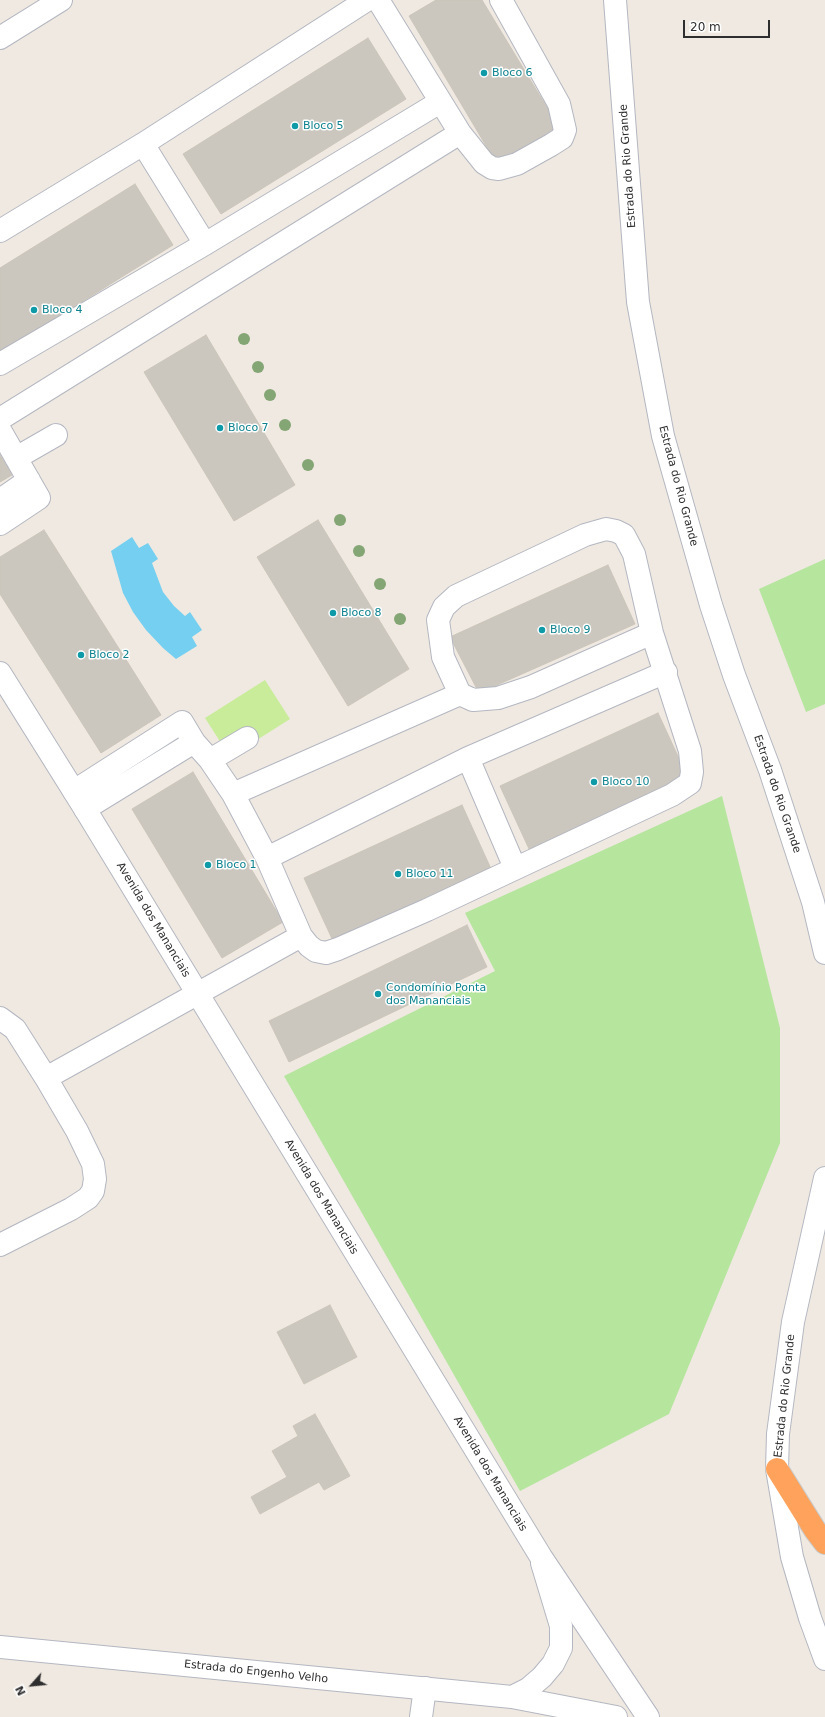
<!DOCTYPE html>
<meta charset="utf-8">
<style>
body{margin:0}
#map{position:relative;width:825px;height:1717px;overflow:hidden;background:#efe9e1;font-family:"DejaVu Sans",sans-serif}
canvas{display:block}
.north{position:absolute;left:12px;top:1665px;width:40px;height:40px;-webkit-text-stroke:3px #fff;paint-order:stroke;rotate:243deg;font-size:11px;font-weight:700;line-height:16px;text-align:center;color:#2e2e2e}
.north::after{content:'';display:block;margin:auto;width:14px;height:18px;background:#2e2e2e;clip-path:polygon(50% 0,100% 100%,50% 72%,0 100%)}
.scale{position:absolute;left:683px;top:20px;width:87px;height:18px;box-sizing:border-box;border:2px solid #2e2e2e;border-top:0;padding-left:5px;font-size:12px;line-height:14px;white-space:nowrap;color:#2e2e2e;-webkit-text-stroke:3px #fff;paint-order:stroke}
</style>
<div id="map">
<canvas width="825" height="1717"></canvas>
<div class="north">N</div>
<div class="scale">20 m</div>
</div>
<script>
const context = document.querySelector('canvas').getContext('2d');
context.lineJoin = 'round';
function paint(path, color) { context.fillStyle = color; context.fill(path, 'evenodd'); }
const shape = rows => new Path2D(rows.map(r => 'M' + r).join(''));
function strokePath(path, color, width, dash) { context.strokeStyle = color; context.lineWidth = width; context.lineCap = dash ? 'butt' : 'round'; context.setLineDash(dash || []); context.stroke(path); }
function drawText(font, color, halo, rows, align = 'center') {
  context.font = font + ' "DejaVu Sans",sans-serif'; context.lineWidth = 3; context.setLineDash([]); context.textBaseline = 'middle'; context.strokeStyle = halo; context.fillStyle = color; for (const [text, x, y, turn = 0] of rows) {
    context.save(); context.translate(x, y); context.rotate((+turn || 0) * Math.PI / 180); context.textAlign = isNaN(turn) ? turn : align; if (halo) context.strokeText(text, 0, 0); context.fillText(text, 0, 0); context.restore();
  }
}
paint(shape([
 [825,559,825,704,806,712,759,589],
 [722,796,780,1028,780,1143,669,1414,520,1491,284,1076,495,971,465,913]
]), '#b6e59e');
paint(shape([
 [265,680,290,719,230,757,205,718]
]), '#c9ec9a');
paint(shape([
 [132,537,139,548,148,543,158,559,152,563,163,592,174,606,185,616,190,612,202,630,192,637,197,646,176,659,163,648,146,630,133,612,123,593,111,551]
]), '#75cff0');
const building = shape([
 [436,0,482,0,560,129,498,166,409,16,436,0],
 [368,38,406,99,221,214,183,154,368,38],
 [135,184,173,245,0,353,0,268,135,184],
 [206,335,295,485,234,521,144,372,206,335],
 [0,455,12,475,0,482,0,455],
 [318,520,409,669,348,706,257,557,318,520],
 [44,530,161,715,101,753,0,594,0,557,44,530],
 [608,565,635,624,479,693,450,637,608,565],
 [658,713,688,778,530,851,500,786,658,713],
 [193,772,283,922,222,958,132,809,193,772],
 [462,805,492,871,334,943,304,878,462,805],
 [467,925,487,967,289,1062,269,1021,467,925],
 [330,1305,357,1357,304,1384,277,1332,330,1305],
 [315,1414,350,1476,324,1490,319,1482,260,1514,251,1497,287,1477,272,1451,298,1436,293,1426,315,1414]
]);
paint(building, '#cbc7bf');
strokePath(building, '#cbc5ba', 1);
const minor = shape([
 [378,0,460,133,484,163,492,168,499,169,517,164,551,145,562,138,565,130,559,104,501,0],
 [143,144,205,244],
 [0,231,143,144,367,0],
 [0,364,205,244,440,102],
 [0,419,460,133],
 [0,430,39,498,0,524],
 [16,458,56,435],
 [0,500,29,480],
 [468,758,515,868],
 [210,760,247,738],
 [74,791,182,722,194,742,210,760,233,794,267,858,301,936,309,946,316,951,326,953,338,949,427,910,672,795,690,783,692,772,690,751,652,633,634,554,624,535,616,531,606,529,585,535,456,596,444,607,438,620,443,657,460,694,473,700,498,698,531,687,652,633],
 [233,794,460,694],
 [85,809,194,742],
 [267,858,468,758,666,672],
 [0,1018,15,1029,46,1078,77,1131,93,1164,95,1179,93,1191,88,1198,71,1209,0,1245],
 [46,1078,301,936],
 [421,1717,425,1688]
]);
const tertiary = shape([
 [0,1647,512,1697,616,1717],
 [512,1697,528,1689,542,1677,553,1664,561,1648,561,1626,542,1563]
]);
const secondary = shape([
 [615,0,638,302,663,436,711,605,734,675,770,770,813,902,825,953],
 [0,38,61,0],
 [0,673,85,809,541,1557,648,1717],
 [825,1178,793,1322,778,1434,777,1469,792,1557,810,1618,825,1659]
]);
const motorway = shape([
 [777,1469,815,1530,825,1543]
]);
strokePath(minor, '#b4b7c1', 24);
strokePath(tertiary, '#b4b7c1', 24);
strokePath(secondary, '#b4b7c1', 24);
strokePath(motorway, '#c9c9c9', 24);
strokePath(minor, '#fff', 22);
strokePath(tertiary, '#fff', 22);
strokePath(secondary, '#fff', 22);
strokePath(motorway, '#ffa35c', 22);
context.fillStyle = '#84a574';
for (const [x, y] of [
 [244,339],
 [258,367],
 [270,395],
 [285,425],
 [308,465],
 [340,520],
 [359,551],
 [380,584],
 [400,619]
]) { context.beginPath(); context.arc(x, y, 6, 0, 2 * Math.PI); context.fill(); }
for (const [x, y, r, color] of [
 [484,73,4,"#0f9aa8"],
 [295,126,4,"#0f9aa8"],
 [34,310,4,"#0f9aa8"],
 [220,428,4,"#0f9aa8"],
 [333,613,4,"#0f9aa8"],
 [542,630,4,"#0f9aa8"],
 [81,655,4,"#0f9aa8"],
 [594,782,4,"#0f9aa8"],
 [208,865,4,"#0f9aa8"],
 [398,874,4,"#0f9aa8"],
 [378,994,4,"#0f9aa8"]
]) { const dot = new Path2D(); dot.arc(x, y, r, 0, 2 * Math.PI); context.fillStyle = color; context.fill(dot); strokePath(dot, '#fff', 1.5); }
drawText('11px', '#0d838f', '#fff', [
 ["Bloco 6",492,73],
 ["Bloco 5",303,126],
 ["Bloco 4",42,310],
 ["Bloco 7",228,428],
 ["Bloco 8",341,613],
 ["Bloco 9",550,630],
 ["Bloco 2",89,655],
 ["Bloco 10",602,782],
 ["Bloco 1",216,865],
 ["Bloco 11",406,874],
 ["Condomínio Ponta",386,988],
 ["dos Mananciais",386,1001]
], 'left');
drawText('11px', '#2e2e2e', '#fff', [
 ["Estrada do Rio Grande",628,166,-94],
 ["Estrada do Rio Grande",678,486,75],
 ["Estrada do Rio Grande",777,794,71],
 ["Avenida dos Mananciais",153,920,59],
 ["Avenida dos Mananciais",321,1197,59],
 ["Estrada do Rio Grande",785,1396,-84],
 ["Avenida dos Mananciais",490,1474,59],
 ["Estrada do Engenho Velho",256,1672,6]
]);
</script>
